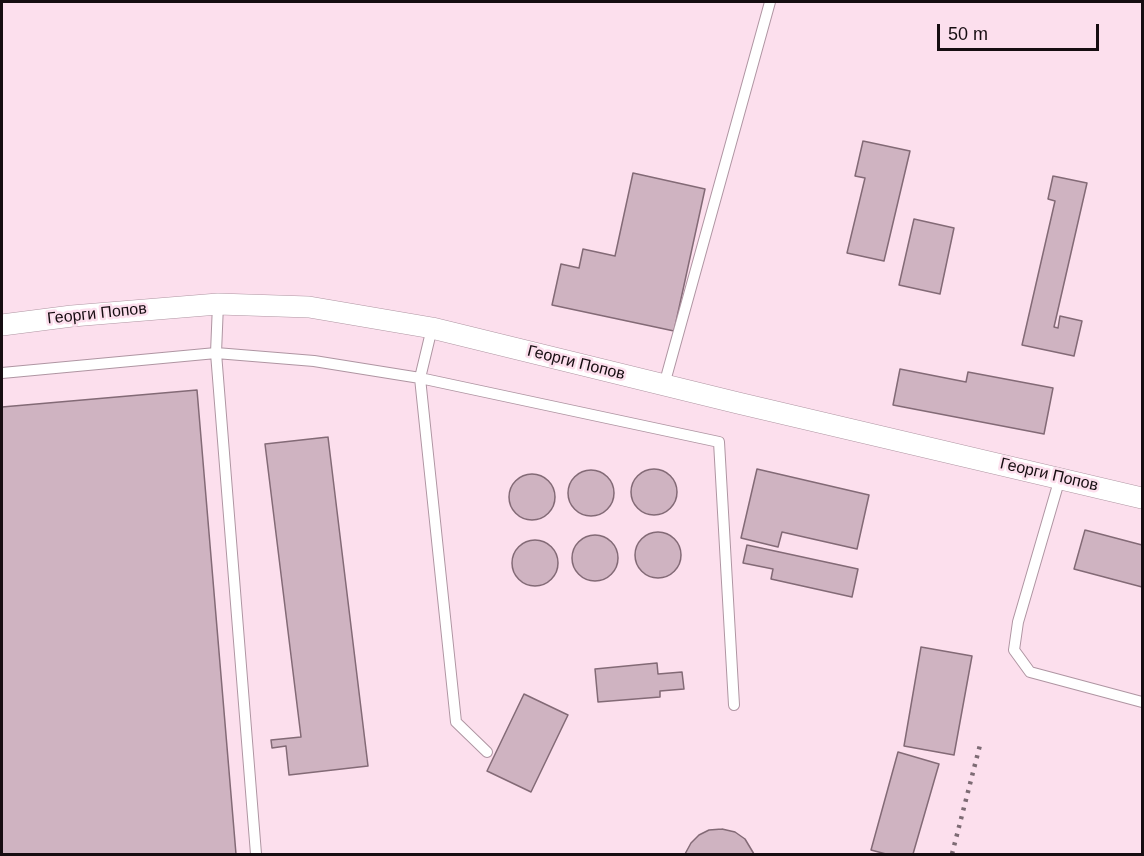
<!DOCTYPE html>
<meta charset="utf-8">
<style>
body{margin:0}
#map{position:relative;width:1144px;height:856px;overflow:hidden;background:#fcdfed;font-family:Helvetica,sans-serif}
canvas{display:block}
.frame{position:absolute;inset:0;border:3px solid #160d11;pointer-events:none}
.scale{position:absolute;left:937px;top:24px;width:162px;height:27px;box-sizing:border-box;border:3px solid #160d11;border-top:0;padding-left:8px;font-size:18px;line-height:21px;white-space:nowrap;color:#160d11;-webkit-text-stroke:4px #fcdfed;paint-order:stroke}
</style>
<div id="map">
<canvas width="1144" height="856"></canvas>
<div class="frame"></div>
<div class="scale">50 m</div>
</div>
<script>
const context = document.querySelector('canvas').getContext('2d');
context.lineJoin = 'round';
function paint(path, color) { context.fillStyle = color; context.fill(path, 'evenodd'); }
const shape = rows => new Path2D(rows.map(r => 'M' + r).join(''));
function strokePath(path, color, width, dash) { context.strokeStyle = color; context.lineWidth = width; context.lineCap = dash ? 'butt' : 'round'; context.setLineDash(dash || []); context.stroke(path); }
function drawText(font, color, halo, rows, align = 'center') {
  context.font = font + ' Helvetica,sans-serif'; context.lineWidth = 5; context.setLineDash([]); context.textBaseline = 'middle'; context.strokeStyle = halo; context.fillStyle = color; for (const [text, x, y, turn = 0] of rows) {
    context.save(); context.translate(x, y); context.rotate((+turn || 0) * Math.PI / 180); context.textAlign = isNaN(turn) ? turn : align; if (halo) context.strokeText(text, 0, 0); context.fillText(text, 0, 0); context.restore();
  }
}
const building = shape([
 [863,141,910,151,884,261,847,253,865,178,855,176,863,141],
 [633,173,705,189,674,331,552,305,561,264,579,268,583,249,615,256,633,173],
 [1053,176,1087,183,1054,327,1058,328,1060,316,1082,321,1074,356,1022,345,1055,201,1048,199,1053,176],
 [914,219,954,228,940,294,899,285,914,219],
 [900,369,966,382,968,372,1053,388,1044,434,893,405,900,369],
 [197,390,236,854,2,854,2,407,197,390],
 [328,437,368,766,289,775,286,746,272,748,271,740,301,737,265,444,328,437],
 [757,469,869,495,857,549,782,532,778,547,741,538,757,469],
 '631 492a23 23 0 1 1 46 0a23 23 0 1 1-46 0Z',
 '568 493a23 23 0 1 1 46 0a23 23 0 1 1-46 0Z',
 '509 497a23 23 0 1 1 46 0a23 23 0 1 1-46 0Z',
 [1085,530,1142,545,1142,587,1074,569,1085,530],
 '635 555a23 23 0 1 1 46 0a23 23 0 1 1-46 0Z',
 '572 558a23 23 0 1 1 46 0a23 23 0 1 1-46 0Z',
 '512 563a23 23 0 1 1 46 0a23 23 0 1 1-46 0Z',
 [747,545,858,569,852,597,771,579,773,569,743,563,747,545],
 [921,647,972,656,954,755,904,746,921,647],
 [657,663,658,674,682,672,684,689,660,691,660,697,598,702,595,669,657,663],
 [524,694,568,715,531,792,487,771,524,694],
 [898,752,939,764,913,854,886,854,871,850,898,752],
 [722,829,735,832,745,839,754,854,685,854,691,843,699,835,709,830,722,829]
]);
paint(building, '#cfb3c1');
strokePath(building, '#836a76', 1.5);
const lane = shape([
 [218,304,216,353,314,361,420,378,456,722,487,752],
 [432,328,420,378,719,442,734,705],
 [2,373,216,353,256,854],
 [664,385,770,2],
 [1060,478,1018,622,1014,650,1030,672,1142,702]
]);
const street = shape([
 [2,325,72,316,218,304,309,307,432,328,738,403,1142,498]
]);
strokePath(lane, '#af95a2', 12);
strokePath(street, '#af95a2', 22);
strokePath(lane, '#fff', 10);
strokePath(street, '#fff', 21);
strokePath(shape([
 [952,854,980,745]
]), '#7d6b74', 4.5, [3, 6]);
drawText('16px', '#160d11', '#fcdfed', [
 ["Георги Попов",97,314,-6],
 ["Георги Попов",576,363,14],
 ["Георги Попов",1049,475,13]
]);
</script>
